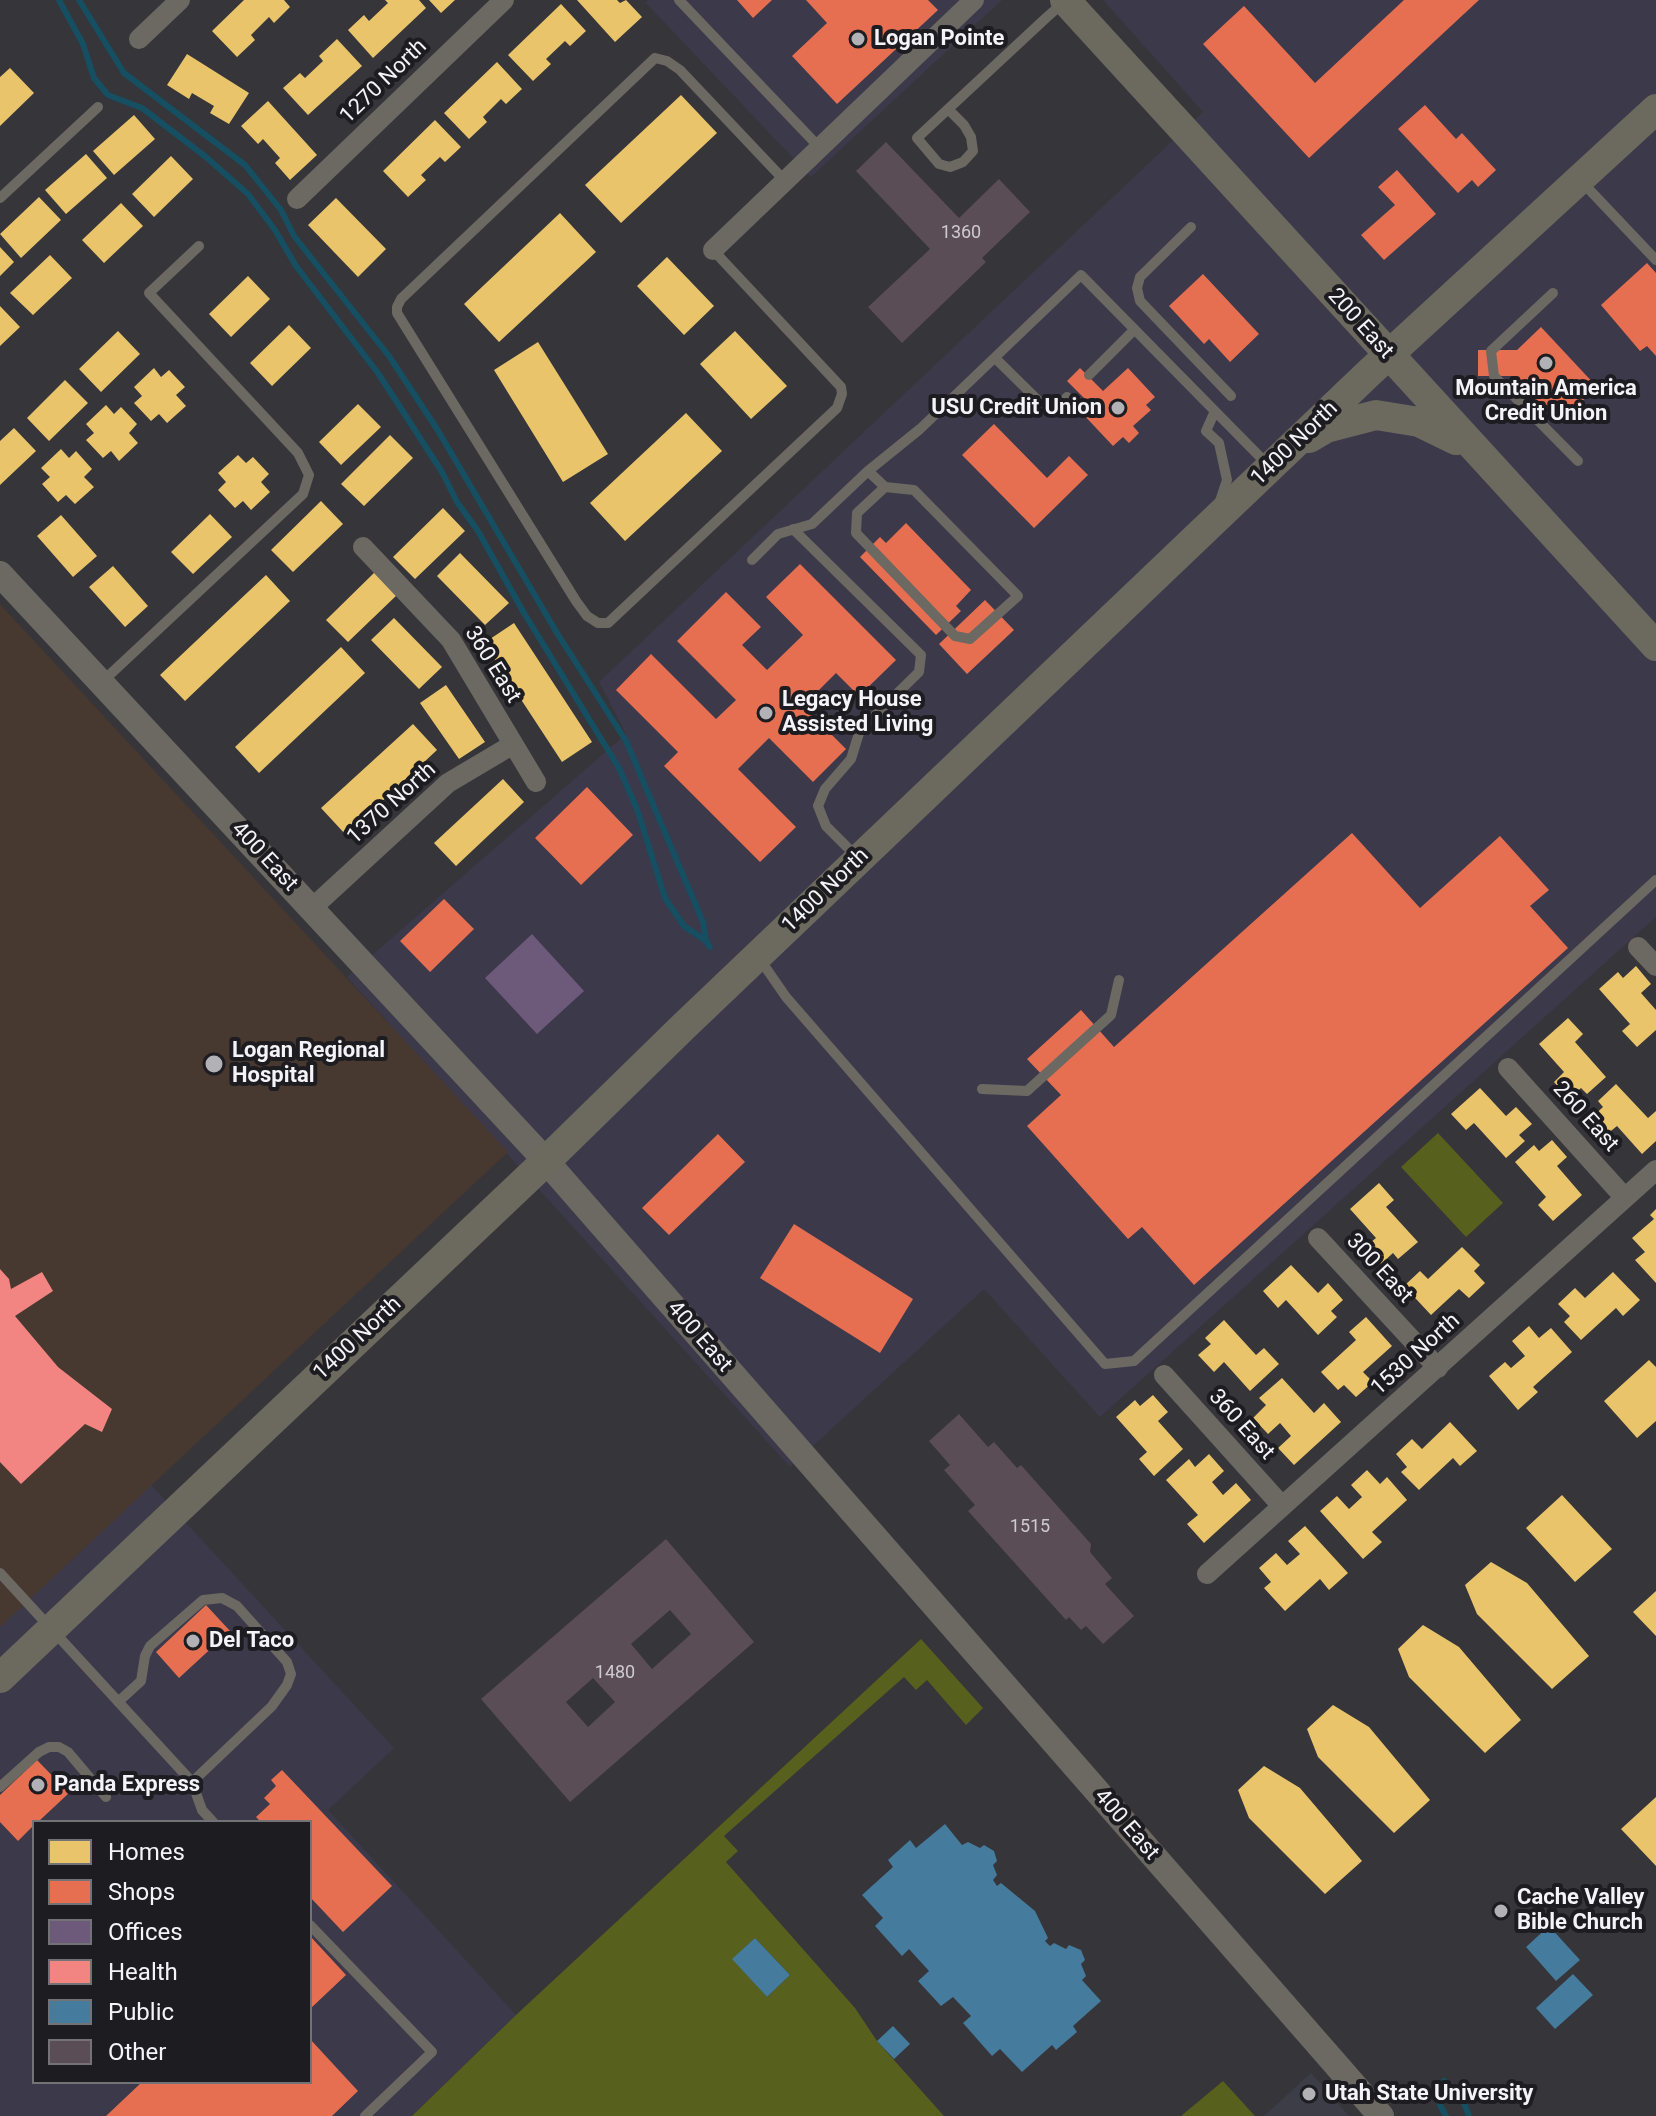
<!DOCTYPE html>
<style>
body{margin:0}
#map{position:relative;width:1656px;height:2116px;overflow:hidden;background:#36353a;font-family:Roboto,sans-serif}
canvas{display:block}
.legend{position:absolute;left:32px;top:1820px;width:280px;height:264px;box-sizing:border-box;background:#1d1c20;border:2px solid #737276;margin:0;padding:10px 14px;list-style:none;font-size:24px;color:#f4f4f8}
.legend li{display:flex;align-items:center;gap:16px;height:40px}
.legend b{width:40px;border:2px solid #737276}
</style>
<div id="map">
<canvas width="1656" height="2116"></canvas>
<ul class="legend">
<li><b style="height:22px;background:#e9c46a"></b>Homes</li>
<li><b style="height:22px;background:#e76f51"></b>Shops</li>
<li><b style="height:22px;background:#6d597a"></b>Offices</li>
<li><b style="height:22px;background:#f28482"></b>Health</li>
<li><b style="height:22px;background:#457b9d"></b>Public</li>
<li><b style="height:22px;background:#5a4d56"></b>Other</li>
</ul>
</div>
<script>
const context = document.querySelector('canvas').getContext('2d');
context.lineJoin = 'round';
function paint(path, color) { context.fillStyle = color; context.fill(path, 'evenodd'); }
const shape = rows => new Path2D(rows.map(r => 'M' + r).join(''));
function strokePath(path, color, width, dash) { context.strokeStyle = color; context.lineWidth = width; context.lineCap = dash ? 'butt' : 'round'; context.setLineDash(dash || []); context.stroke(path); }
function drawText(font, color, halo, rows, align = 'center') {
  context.font = font + ' Roboto,sans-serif'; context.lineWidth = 8; context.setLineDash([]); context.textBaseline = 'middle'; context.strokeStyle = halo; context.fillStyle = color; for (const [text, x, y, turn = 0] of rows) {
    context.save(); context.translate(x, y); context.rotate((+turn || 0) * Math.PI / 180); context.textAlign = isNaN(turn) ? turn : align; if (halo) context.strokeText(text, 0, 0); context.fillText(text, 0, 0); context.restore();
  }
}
paint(shape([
 [648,0,1002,0,811,177,646,3],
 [1103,0,1656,0,1656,917,1100,1417,984,1289,790,1467,347,977,626,734,599,682,1203,112],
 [151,1485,394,1748,328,1810,516,2015,412,2116,0,2116,0,1627],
 [34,1822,310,1822,310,2082,34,2082]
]), '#3c394a');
paint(shape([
 [1311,2073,1349,2116,1264,2116]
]), '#3d3d48');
paint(shape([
 [0,604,508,1152,0,1627]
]), '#473830');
paint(shape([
 [1438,1133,1503,1203,1466,1237,1401,1167],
 [921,1639,983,1708,966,1725,927,1680,916,1690,904,1677,724,1836,738,1851,726,1862,855,2008,877,2041,944,2116,412,2116,516,2015],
 [755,1938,790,1975,767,1997,733,1959],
 [1223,2081,1255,2116,1181,2116]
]), '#57601d');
paint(shape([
 [244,0,284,0,290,7,274,23,269,17,251,35,255,40,237,57,212,31],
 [385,0,419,0,426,8,373,58,348,30,364,15,369,21,388,3],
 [429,0,455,0,441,13],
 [577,0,617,0,620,3,626,0,642,17,615,42],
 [561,4,586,31,570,46,565,41,546,59,551,64,533,81,508,55],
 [337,39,362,66,308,115,283,88,300,73,305,78,323,61,319,56],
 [187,54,249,93,229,124,210,113,214,106,192,93,189,99,167,85],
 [497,62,522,89,506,104,501,99,483,117,487,122,469,139,444,113],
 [10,68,34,93,0,126,0,77],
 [681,95,717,133,621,223,585,185],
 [268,101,317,155,290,180,275,163,280,158,263,139,258,144,241,126],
 [134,115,155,139,114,175,93,151],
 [435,120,461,147,445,162,440,157,421,175,426,180,408,197,383,171],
 [86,154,107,178,66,214,45,190],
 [171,156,193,179,154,217,132,194],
 [39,197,61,220,21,258,0,234],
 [336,198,386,249,358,277,308,225],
 [121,203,143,226,104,263,82,240],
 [560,213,596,252,499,342,464,304],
 [0,247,14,262,0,276],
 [50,255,72,278,33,315,10,293],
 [667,257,714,306,684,335,637,286],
 [248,276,270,299,231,337,209,314],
 [0,306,20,327,0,346],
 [289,325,311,348,272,386,250,363],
 [118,331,140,354,101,392,79,369],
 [735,331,787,386,751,419,700,364],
 [538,342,608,454,563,482,494,370],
 [154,368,161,377,169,370,185,387,176,395,186,406,167,423,159,414,151,421,134,403,142,396,134,387],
 [65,380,88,403,49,441,27,418],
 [358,404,381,427,341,465,319,442],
 [106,405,114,414,121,407,137,424,129,433,138,443,119,461,111,451,103,458,86,440,94,433,86,424],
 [686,413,722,451,625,541,590,503],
 [14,428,36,451,0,485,0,441],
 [390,435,413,458,364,506,341,484],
 [61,449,69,458,76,451,92,469,84,477,94,487,75,504,66,495,58,502,42,484,50,477,41,468],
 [238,455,246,463,253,457,269,474,261,482,270,492,251,510,243,501,235,508,218,490,226,482,218,473],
 [321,501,343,524,293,572,271,550],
 [443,508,465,531,415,579,393,557],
 [210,514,232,537,193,574,171,552],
 [61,515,97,556,73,577,37,536],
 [460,553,509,603,485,625,437,576],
 [113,566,148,606,125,627,89,587],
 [376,571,398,594,348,642,326,620],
 [266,575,290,601,185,701,160,675],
 [394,618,442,667,419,689,371,640],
 [514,623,592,742,562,762,484,643],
 [341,647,365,673,259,773,235,747],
 [446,685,485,742,459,759,420,703],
 [413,724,437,750,346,835,321,808],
 [503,779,524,802,456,866,434,843],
 [1636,966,1651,984,1641,993,1656,1010,1656,1030,1637,1047,1622,1031,1630,1024,1599,989,1618,972,1623,978],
 [1568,1018,1583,1034,1575,1042,1606,1077,1587,1094,1581,1088,1569,1099,1554,1082,1564,1072,1539,1044],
 [1616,1084,1648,1118,1656,1111,1656,1141,1642,1154,1617,1126,1606,1135,1591,1118,1603,1107,1598,1101],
 [1480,1088,1506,1116,1516,1107,1532,1124,1519,1135,1525,1141,1506,1158,1474,1123,1466,1130,1451,1114],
 [1552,1140,1567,1157,1557,1166,1582,1195,1553,1221,1538,1205,1546,1197,1515,1162,1534,1145,1539,1151],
 [1379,1183,1394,1200,1386,1207,1418,1242,1398,1259,1393,1253,1381,1264,1365,1247,1376,1238,1350,1209],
 [1656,1209,1656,1283,1635,1260,1645,1252,1632,1238,1654,1219,1650,1215],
 [1462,1247,1480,1265,1474,1271,1485,1283,1469,1298,1459,1289,1431,1315,1404,1286,1420,1271,1428,1279],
 [1291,1265,1318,1293,1328,1283,1343,1300,1331,1311,1337,1317,1318,1335,1286,1300,1278,1308,1263,1291],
 [1613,1272,1640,1300,1623,1316,1616,1308,1581,1340,1564,1322,1570,1316,1558,1304,1575,1288,1585,1298],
 [1366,1317,1392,1346,1363,1372,1373,1382,1356,1397,1344,1385,1338,1390,1321,1372,1356,1340,1349,1332],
 [1224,1320,1256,1355,1264,1348,1279,1364,1250,1391,1224,1362,1214,1372,1198,1355,1211,1344,1205,1338],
 [1529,1326,1539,1338,1551,1328,1572,1352,1533,1387,1538,1392,1518,1410,1489,1376,1505,1362,1511,1368,1525,1356,1512,1341],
 [1649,1360,1656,1367,1656,1421,1637,1438,1604,1401],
 [1282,1378,1314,1413,1324,1403,1341,1422,1294,1465,1278,1448,1291,1436,1280,1423,1268,1434,1253,1418,1266,1405,1259,1398],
 [1153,1395,1168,1412,1158,1421,1183,1449,1154,1476,1139,1459,1147,1452,1116,1417,1135,1400,1140,1406],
 [1450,1422,1477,1451,1460,1466,1453,1458,1419,1490,1401,1472,1407,1467,1396,1454,1412,1439,1422,1449],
 [1209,1454,1224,1471,1212,1482,1223,1495,1236,1483,1251,1500,1204,1543,1187,1524,1198,1515,1166,1480,1189,1459,1195,1467],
 [1367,1470,1380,1484,1387,1477,1407,1500,1372,1532,1382,1542,1363,1559,1320,1511,1337,1496,1349,1509,1362,1497,1351,1485],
 [1562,1495,1612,1549,1575,1582,1526,1528],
 [1305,1526,1348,1573,1329,1590,1320,1579,1285,1611,1264,1588,1271,1582,1259,1568,1276,1553,1287,1565,1300,1554,1288,1541],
 [1491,1562,1527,1583,1589,1656,1552,1689,1477,1614,1465,1585],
 [1656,1591,1656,1636,1633,1612],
 [1423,1625,1459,1647,1521,1720,1485,1753,1409,1677,1398,1649],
 [1333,1705,1369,1727,1430,1800,1394,1833,1318,1757,1307,1729],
 [1264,1766,1300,1788,1362,1861,1325,1894,1249,1818,1238,1790],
 [1656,1797,1656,1866,1621,1829]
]), '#e9c46a');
paint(shape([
 [737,0,772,0,753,18],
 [806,0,928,0,938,10,837,104,792,56,827,23],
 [1404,0,1479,0,1309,158,1203,44,1244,6,1315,83],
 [1425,105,1456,139,1462,133,1496,170,1478,187,1472,180,1458,193,1398,129],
 [1397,170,1436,214,1384,260,1361,235,1395,205,1378,187],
 [1647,263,1656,273,1656,356,1647,346,1640,351,1601,305],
 [1203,274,1259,334,1230,362,1209,339,1204,344,1169,306],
 [1541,327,1597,387,1558,424,1517,381,1517,376,1478,376,1478,350,1517,350],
 [1080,368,1103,391,1128,368,1155,397,1146,405,1151,410,1133,426,1139,433,1129,443,1123,437,1113,446,1081,412,1090,404,1067,381],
 [994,424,1047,478,1069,456,1088,475,1034,528,962,455],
 [906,523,971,590,956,606,961,611,936,635,860,557,880,537,886,543],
 [800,564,896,660,859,696,836,673,803,706,846,749,813,782,769,738,738,769,796,827,760,862,664,766,678,752,616,690,651,654,716,719,736,700,677,641,726,592,761,627,742,645,767,670,803,635,766,597],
 [985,600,1014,630,967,674,939,644],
 [587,787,633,835,581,885,535,838],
 [1352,833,1420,908,1500,836,1549,890,1530,906,1568,948,1194,1285,1142,1227,1128,1239,1027,1126,1061,1095,1027,1059,1081,1010,1114,1047],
 [444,899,474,929,430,972,400,941],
 [718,1134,745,1162,669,1235,642,1208],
 [794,1224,913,1299,880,1353,760,1278],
 [206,1605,230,1631,179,1678,156,1652],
 [37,1760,69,1793,38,1822,34,1822,34,1825,18,1841,0,1822,0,1795],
 [282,1770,392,1886,343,1932,310,1897,310,1822,261,1822,256,1817,270,1804,264,1798,276,1786,271,1780],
 [310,1936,346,1975,310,2009],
 [310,2039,358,2091,332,2116,106,2116,142,2082,310,2082]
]), '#e76f51');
paint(shape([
 [532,934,584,991,537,1034,485,978]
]), '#6d597a');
paint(shape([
 [0,1269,9,1279,11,1289,42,1272,53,1291,15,1316,58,1367,112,1409,102,1432,85,1424,21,1484,0,1462]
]), '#f28482');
paint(shape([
 [945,1824,962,1845,968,1842,980,1848,984,1845,994,1851,997,1861,993,1865,997,1875,993,1880,997,1886,1001,1883,1035,1911,1048,1938,1045,1941,1050,1946,1054,1943,1066,1949,1069,1945,1081,1950,1085,1960,1081,1964,1086,1976,1082,1980,1101,2001,1073,2026,1077,2032,1056,2050,1052,2045,1022,2072,1000,2049,992,2056,963,2023,971,2016,953,1997,941,2006,918,1981,929,1971,909,1949,902,1956,875,1926,883,1918,862,1895,893,1867,888,1860,910,1840,916,1848],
 [1549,1926,1580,1960,1556,1981,1526,1947],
 [755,1938,790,1975,767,1997,732,1959],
 [1573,1974,1593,1995,1555,2029,1536,2008],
 [893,2026,910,2044,894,2059,877,2041]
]), '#457b9d');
strokePath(shape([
 [59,0,83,44,94,78,108,95,142,108,206,157,248,194,275,230,296,266,378,373,442,472,457,502,478,531,524,613,619,768,637,809,665,898,684,926,706,941],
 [79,0,124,73,245,165,281,210,294,236,389,356,437,429,557,633,626,741,703,922,706,941,710,947],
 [1444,2081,1461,2095,1469,2116],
 [1444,2081,1440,2105,1446,2116]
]), '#154f61', 6);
paint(shape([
 [886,142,959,218,999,179,1030,212,982,258,986,262,902,343,868,307,930,249,856,171],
 [959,1414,988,1447,994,1442,1017,1468,1021,1465,1091,1544,1090,1552,1112,1578,1105,1584,1134,1616,1103,1644,1086,1626,1081,1630,1069,1617,1066,1620,968,1511,975,1505,944,1470,950,1465,929,1441],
 [666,1539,754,1642,570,1802,481,1699],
 [670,1610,691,1634,652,1669,631,1644],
 [593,1678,615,1702,588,1727,566,1702]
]), '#5a4d56');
strokePath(shape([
 [679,0,820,148],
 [948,109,964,125,971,137,973,151,963,162,950,167,939,164,917,138,1047,17,1064,2],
 [1583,183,1656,260],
 [0,198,98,107],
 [1191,227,1140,277,1137,288,1140,301,1231,396],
 [713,250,841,387,842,394,837,408,608,623,598,623,587,616,576,601,397,313,397,307,401,299,655,58,667,61,680,70,785,181],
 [1553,293,1491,351,1494,376,1578,461],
 [995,358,1051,413,1067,397],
 [1089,375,1134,330],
 [1215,411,1206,431,1219,443,1227,480,1219,504],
 [868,471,920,429,1081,275,1267,464],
 [885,487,914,490,1018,596,970,639,955,636,856,533,857,513,885,487],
 [793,529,921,655,919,672,860,730,851,759,825,789,818,806,826,826,858,858],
 [752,560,778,534,812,524,868,471,885,487],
 [103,681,303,494,309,475,298,453,149,293,199,246],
 [759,958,786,997,1105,1364,1134,1361,1656,880],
 [982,1089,1027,1091,1111,1015,1119,980],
 [0,1573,192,1782,202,1810,213,1822],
 [118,1702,141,1681,145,1656,150,1646,203,1600,222,1598,237,1606,287,1662,291,1674,287,1685,272,1706,192,1782],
 [0,1787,39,1752,49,1747,59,1747,68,1752,106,1797],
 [310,1925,432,2052,365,2116]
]), '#6b6962', 10);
strokePath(shape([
 [139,39,180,0],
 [297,199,504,0],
 [713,250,974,0],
 [363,547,451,640,536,782],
 [311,909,448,783,512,745],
 [1638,947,1656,966],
 [1508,1068,1625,1198],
 [1318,1238,1438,1368],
 [1164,1375,1282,1506],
 [1207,1574,1656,1170]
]), '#6b6962', 20);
strokePath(shape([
 [0,574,546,1161,1381,2116]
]), '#6b6962', 26);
strokePath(shape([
 [1065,0,1656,646],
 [1309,438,1326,428,1376,415,1419,422,1456,440],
 [0,1678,546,1161,683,1027,1371,371,1656,109]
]), '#6c695e', 30);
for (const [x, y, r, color] of [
 [858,39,8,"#b2b1b6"],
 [1546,363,8,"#b2b1b6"],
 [1118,408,8,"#b2b1b6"],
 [766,713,8,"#b2b1b6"],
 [214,1064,10,"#b2b1b6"],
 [193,1641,8,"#b2b1b6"],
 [38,1785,8,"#b2b1b6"],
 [1501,1911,8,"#b2b1b6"],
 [1309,2094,8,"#b2b1b6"]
]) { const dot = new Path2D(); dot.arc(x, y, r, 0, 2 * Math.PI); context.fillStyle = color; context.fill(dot); strokePath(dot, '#1d1c20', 3); }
drawText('18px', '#cecad0', null, [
 ["1360",961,233],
 ["1515",1030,1527],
 ["1480",615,1673]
]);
drawText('bold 22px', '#f4f4f8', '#1d1c20', [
 ["Logan Pointe",874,39],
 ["Mountain America",1546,389,"center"],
 ["Credit Union",1546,414,"center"],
 ["USU Credit Union",1102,408,"right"],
 ["Legacy House",782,700],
 ["Assisted Living",782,725],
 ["Logan Regional",232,1051],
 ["Hospital",232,1076],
 ["Del Taco",209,1641],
 ["Panda Express",54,1785],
 ["Cache Valley",1517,1898],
 ["Bible Church",1517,1923],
 ["Utah State University",1325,2094]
], 'left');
drawText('22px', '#f4f4f8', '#1d1c20', [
 ["1270 North",384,82,-44],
 ["200 East",1360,324,48],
 ["1400 North",1295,444,-44],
 ["360 East",492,665,58],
 ["1370 North",392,804,-42],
 ["400 East",264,857,47],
 ["1400 North",826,891,-44],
 ["260 East",1585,1117,48],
 ["300 East",1379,1269,47],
 ["400 East",699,1337,49],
 ["1400 North",358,1339,-43],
 ["1530 North",1416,1355,-42],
 ["360 East",1241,1425,48],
 ["400 East",1126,1825,49]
]);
</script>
